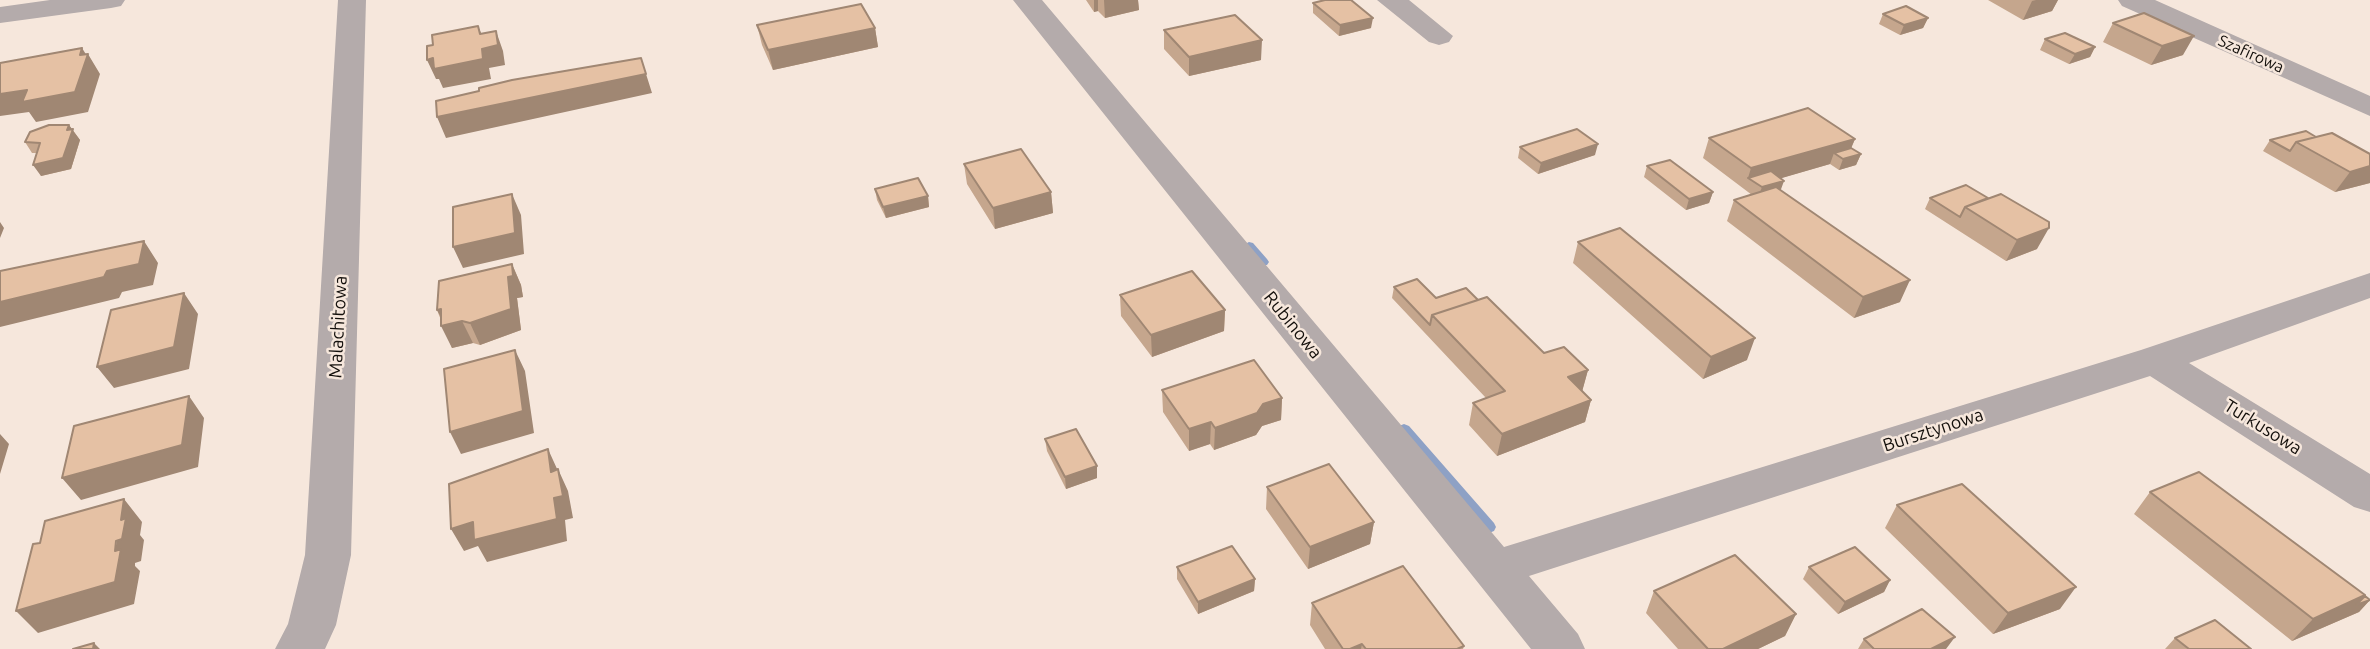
<!DOCTYPE html>
<style>
body{margin:0}
canvas{display:block;background:#f6e7dc}
</style>
<canvas width="2370" height="649"></canvas>
<script>
const context = document.querySelector('canvas').getContext('2d');
context.lineJoin = 'round';
const shape = rows => new Path2D(rows.map(r => 'M' + r).join(''));
function paint(path, color) { context.fillStyle = color; context.fill(path, 'evenodd'); }
function strokePath(path, color, width, dash) { context.strokeStyle = color; context.lineWidth = width; context.lineCap = dash ? 'butt' : 'round'; context.setLineDash(dash || []); context.stroke(path); }
function drawText(font, color, halo, rows, align = 'center') {
  context.font = font + ' Ubuntu,sans-serif'; context.lineWidth = 5; context.setLineDash([]); context.textBaseline = 'middle'; context.strokeStyle = halo; context.fillStyle = color; for (const [text, x, y, turn = 0] of rows) {
    context.save(); context.translate(x, y); context.rotate((+turn || 0) * Math.PI / 180); context.textAlign = isNaN(turn) ? turn : align; if (halo) context.strokeText(text, 0, 0); context.fillText(text, 0, 0); context.restore();
  }
}
paint(shape([
 [1249,242,1253,243,1267,259,1269,262,1267,265,1259,265,1245,247,1243,245,1249,242],
 [1404,424,1409,426,1494,523,1496,527,1494,531,1489,533,1484,531,1399,432,1397,429,1399,426,1404,424]
]), '#8ea1c5');
paint(shape([
 [50,0,125,0,121,6,111,8,0,23,0,7,50,0],
 [338,0,366,0,351,555,336,625,325,649,275,649,288,624,305,555,338,0],
 [1013,0,1042,0,1504,547,2141,350,2370,273,2370,298,2189,363,2370,474,2370,512,2354,507,2150,376,1529,576,1578,634,1585,649,1531,649,1013,0],
 [1377,0,1409,0,1453,36,1449,42,1439,45,1429,42,1377,0],
 [2118,0,2155,0,2370,96,2370,116,2122,6,2118,0]
]), '#b4abab');
paint(shape([
 [1086,0,1138,0,1139,10,1105,18,1098,11,1094,12],
 [1988,0,2058,0,2052,11,2023,20],
 [1313,3,1371,28,1339,36,1313,13],
 [1883,14,1928,18,1923,28,1900,35,1879,24],
 [2113,23,2183,55,2151,65,2103,42],
 [757,25,875,28,878,47,773,70,762,45],
 [1164,30,1261,60,1189,76,1164,49],
 [2045,39,2095,47,2090,57,2069,64,2040,50],
 [69,125,80,140,71,169,41,176,37,153,32,153,25,142],
 [2316,137,2370,154,2370,183,2335,192,2263,151,2270,140],
 [1709,138,1855,139,1851,148,1861,154,1856,165,1839,170,1830,164,1781,178,1781,191,1900,302,1854,318,1727,221,1734,200,1752,195,1703,158],
 [1520,147,1595,155,1538,174,1518,158],
 [964,164,1051,192,1053,213,995,229,967,184],
 [1647,166,1713,192,1709,203,1686,210,1644,177],
 [1966,185,2037,249,2006,261,1925,209,1930,198],
 [875,189,928,196,929,207,886,218,877,200],
 [1578,242,1747,360,1703,379,1573,263],
 [512,264,521,285,523,297,517,298,521,330,480,345,473,343,452,348,437,310],
 [1394,287,1436,298,1478,300,1544,353,1588,370,1582,391,1591,400,1585,422,1497,456,1469,425,1473,403,1486,398,1392,298],
 [1120,295,1225,310,1224,331,1152,357,1121,316],
 [1162,390,1282,398,1281,420,1262,426,1256,435,1214,450,1210,444,1189,451,1163,412],
 [1045,439,1097,466,1097,478,1066,489,1047,451],
 [1267,487,1374,522,1370,544,1308,569,1266,509],
 [2150,492,2370,600,2359,612,2292,641,2134,514],
 [1897,505,2060,609,1993,634,1885,528],
 [1177,567,1255,579,1254,591,1198,614,1177,579],
 [1809,567,1890,580,1884,592,1838,614,1803,579],
 [1654,591,1796,614,1785,636,1758,649,1678,649,1646,613],
 [1312,603,1464,646,1463,649,1325,649,1310,625],
 [2175,638,2251,649,2165,649],
 [1864,639,1947,648,1858,649]
]), '#c5a68d');
paint(shape([
 [1094,0,1098,0,1098,11,1094,12],
 [1104,0,1138,0,1139,10,1105,18],
 [2036,0,2058,0,2052,11,2023,20,2032,1],
 [1373,18,1371,28,1339,36,1340,25],
 [1928,18,1923,28,1900,35,1904,25],
 [478,26,486,45,496,31,503,51,505,65,489,68,491,79,443,88,439,79,436,79,427,60,480,34],
 [875,28,878,47,773,70,768,50],
 [2194,36,2183,55,2151,65,2162,46],
 [1262,40,1261,60,1189,76,1189,57],
 [2095,47,2090,57,2069,64,2075,54],
 [82,48,87,56,88,54,100,74,88,112,36,122,29,112,0,116,0,94,27,90,80,55],
 [641,58,652,93,446,138,437,117],
 [69,125,80,140,71,169,41,176,33,165,67,130],
 [1855,139,1847,158,1861,154,1856,165,1839,170,1843,159,1834,153,1830,164,1758,185,1748,178,1751,168],
 [1598,144,1595,155,1538,174,1541,163],
 [2370,166,2370,183,2335,192,2350,172],
 [1784,181,1780,192,1758,198,1762,187],
 [1051,192,1053,213,995,229,993,208],
 [1713,192,1709,203,1686,210,1689,199],
 [512,194,521,215,524,254,463,268,453,247],
 [928,196,929,207,886,218,883,207],
 [0,222,4,228,0,238],
 [2049,228,2037,249,2006,261,2017,240],
 [144,241,158,263,153,285,122,292,119,298,0,327,0,302,107,271],
 [512,264,521,285,523,297,517,298,521,330,480,345,470,323,508,277],
 [1910,280,1900,302,1854,318,1863,297],
 [184,293,198,314,189,369,114,388,97,367],
 [441,309,462,321,473,343,452,348,441,326,445,325,437,310],
 [1225,310,1224,331,1152,357,1151,335],
 [1755,338,1747,360,1703,379,1711,357],
 [515,350,525,371,534,433,461,454,450,432],
 [1588,370,1582,392,1568,377],
 [189,396,204,418,198,467,81,500,62,478],
 [1282,398,1281,420,1262,426,1256,435,1214,450,1215,428,1263,404],
 [1591,400,1585,422,1497,456,1502,434],
 [1211,422,1210,444,1189,451,1189,429],
 [0,434,9,444,0,474],
 [548,449,558,471,551,472],
 [1097,466,1097,478,1066,489,1065,477],
 [558,469,568,491,573,518,565,520,567,541,487,562,478,546,464,551,451,529,554,498],
 [124,499,142,522,140,535,144,540,141,561,135,563,135,566,140,571,134,604,38,633,16,611,115,551],
 [1374,522,1370,544,1308,569,1310,547],
 [1255,579,1254,591,1198,614,1198,602],
 [1890,580,1884,592,1838,614,1845,602],
 [2076,587,2060,609,1993,634,2008,613],
 [2365,595,2370,600,2359,612,2292,641,2313,619],
 [1796,614,1785,636,1758,649,1723,649],
 [1955,637,1946,649,1931,649],
 [94,643,100,649,93,649],
 [1362,644,1361,649,1350,649]
]), '#a08773');
const building = shape([
 [1325,0,1351,0,1373,18,1340,25,1313,3,1325,0],
 [861,4,875,28,768,50,757,25,861,4],
 [1906,6,1928,18,1904,25,1883,14,1906,6],
 [2144,13,2194,36,2162,46,2113,23,2144,13],
 [1235,15,1262,40,1189,57,1164,30,1235,15],
 [478,26,480,34,496,31,498,45,482,49,483,59,434,69,433,58,427,60,427,46,433,45,432,35,478,26],
 [2065,33,2095,47,2075,54,2045,39,2065,33],
 [82,48,80,55,88,54,75,92,22,102,27,90,0,94,0,63,82,48],
 [641,58,646,74,437,117,436,101,479,91,479,88,512,80,641,58],
 [1808,108,1855,139,1751,168,1709,138,1808,108],
 [49,125,69,125,67,130,73,129,63,158,33,165,40,143,25,142,30,132,49,125],
 [1577,129,1598,144,1541,163,1520,147,1577,129],
 [2306,131,2316,137,2296,142,2290,151,2270,140,2306,131],
 [2332,133,2370,154,2370,166,2350,172,2296,142,2332,133],
 [1851,148,1861,154,1843,159,1834,153,1851,148],
 [1021,149,1051,192,993,208,964,164,1021,149],
 [1670,160,1713,192,1689,199,1647,166,1670,160],
 [1771,171,1784,181,1762,187,1748,178,1771,171],
 [918,178,928,196,883,207,875,189,918,178],
 [1966,185,1988,198,1965,207,1960,217,1930,198,1966,185],
 [1776,187,1910,280,1863,297,1734,200,1776,187],
 [512,194,515,233,453,247,453,207,512,194],
 [2001,194,2049,222,2049,228,2017,240,1965,207,2001,194],
 [1620,228,1755,338,1711,357,1578,242,1620,228],
 [144,241,139,264,107,271,104,277,0,302,0,271,144,241],
 [512,264,513,276,508,277,511,309,470,323,462,321,441,326,441,309,437,310,439,281,512,264],
 [1192,271,1225,310,1151,335,1120,295,1192,271],
 [1417,279,1436,298,1466,288,1478,300,1432,315,1430,325,1394,287,1417,279],
 [184,293,174,347,97,367,111,310,184,293],
 [1487,297,1544,353,1564,347,1588,370,1568,377,1591,400,1502,434,1473,403,1505,391,1432,315,1487,297],
 [515,350,523,411,450,432,444,369,515,350],
 [1254,360,1282,398,1263,404,1257,413,1215,428,1211,422,1189,429,1162,390,1254,360],
 [189,396,182,445,62,478,74,426,189,396],
 [1076,429,1097,466,1065,477,1045,439,1076,429],
 [548,449,551,472,558,469,563,496,554,498,557,519,474,540,473,522,451,529,449,484,548,449],
 [1329,464,1374,522,1310,547,1267,487,1329,464],
 [2199,472,2365,595,2313,619,2150,492,2199,472],
 [1962,484,2076,587,2008,613,1897,505,1962,484],
 [124,499,121,520,126,518,122,539,116,541,115,551,121,549,115,582,16,611,33,544,40,543,45,521,124,499],
 [1232,546,1255,579,1198,602,1177,567,1232,546],
 [1855,547,1890,580,1845,602,1809,567,1855,547],
 [1735,555,1796,614,1723,649,1708,649,1654,591,1735,555],
 [1403,566,1464,646,1457,649,1366,649,1362,644,1350,649,1343,649,1312,603,1403,566],
 [2365,596,2370,600,2356,605,2365,596],
 [1922,609,1955,637,1931,649,1874,649,1864,639,1922,609],
 [2215,620,2251,649,2189,649,2175,638,2215,620],
 [94,643,93,649,73,649,94,643]
]);
paint(building, '#e5c1a4');
strokePath(building, '#a08773', 2);
drawText('16px', '#130f0b', '#f6e7dc', [
 ["Szafirowa",2251,54,24]
]);
drawText('18px', '#130f0b', '#f6e7dc', [
 ["Rubinowa",1293,325,51],
 ["Malachitowa",338,327,-87],
 ["Turkusowa",2263,427,32],
 ["Bursztynowa",1933,430,-18]
]);
</script>
